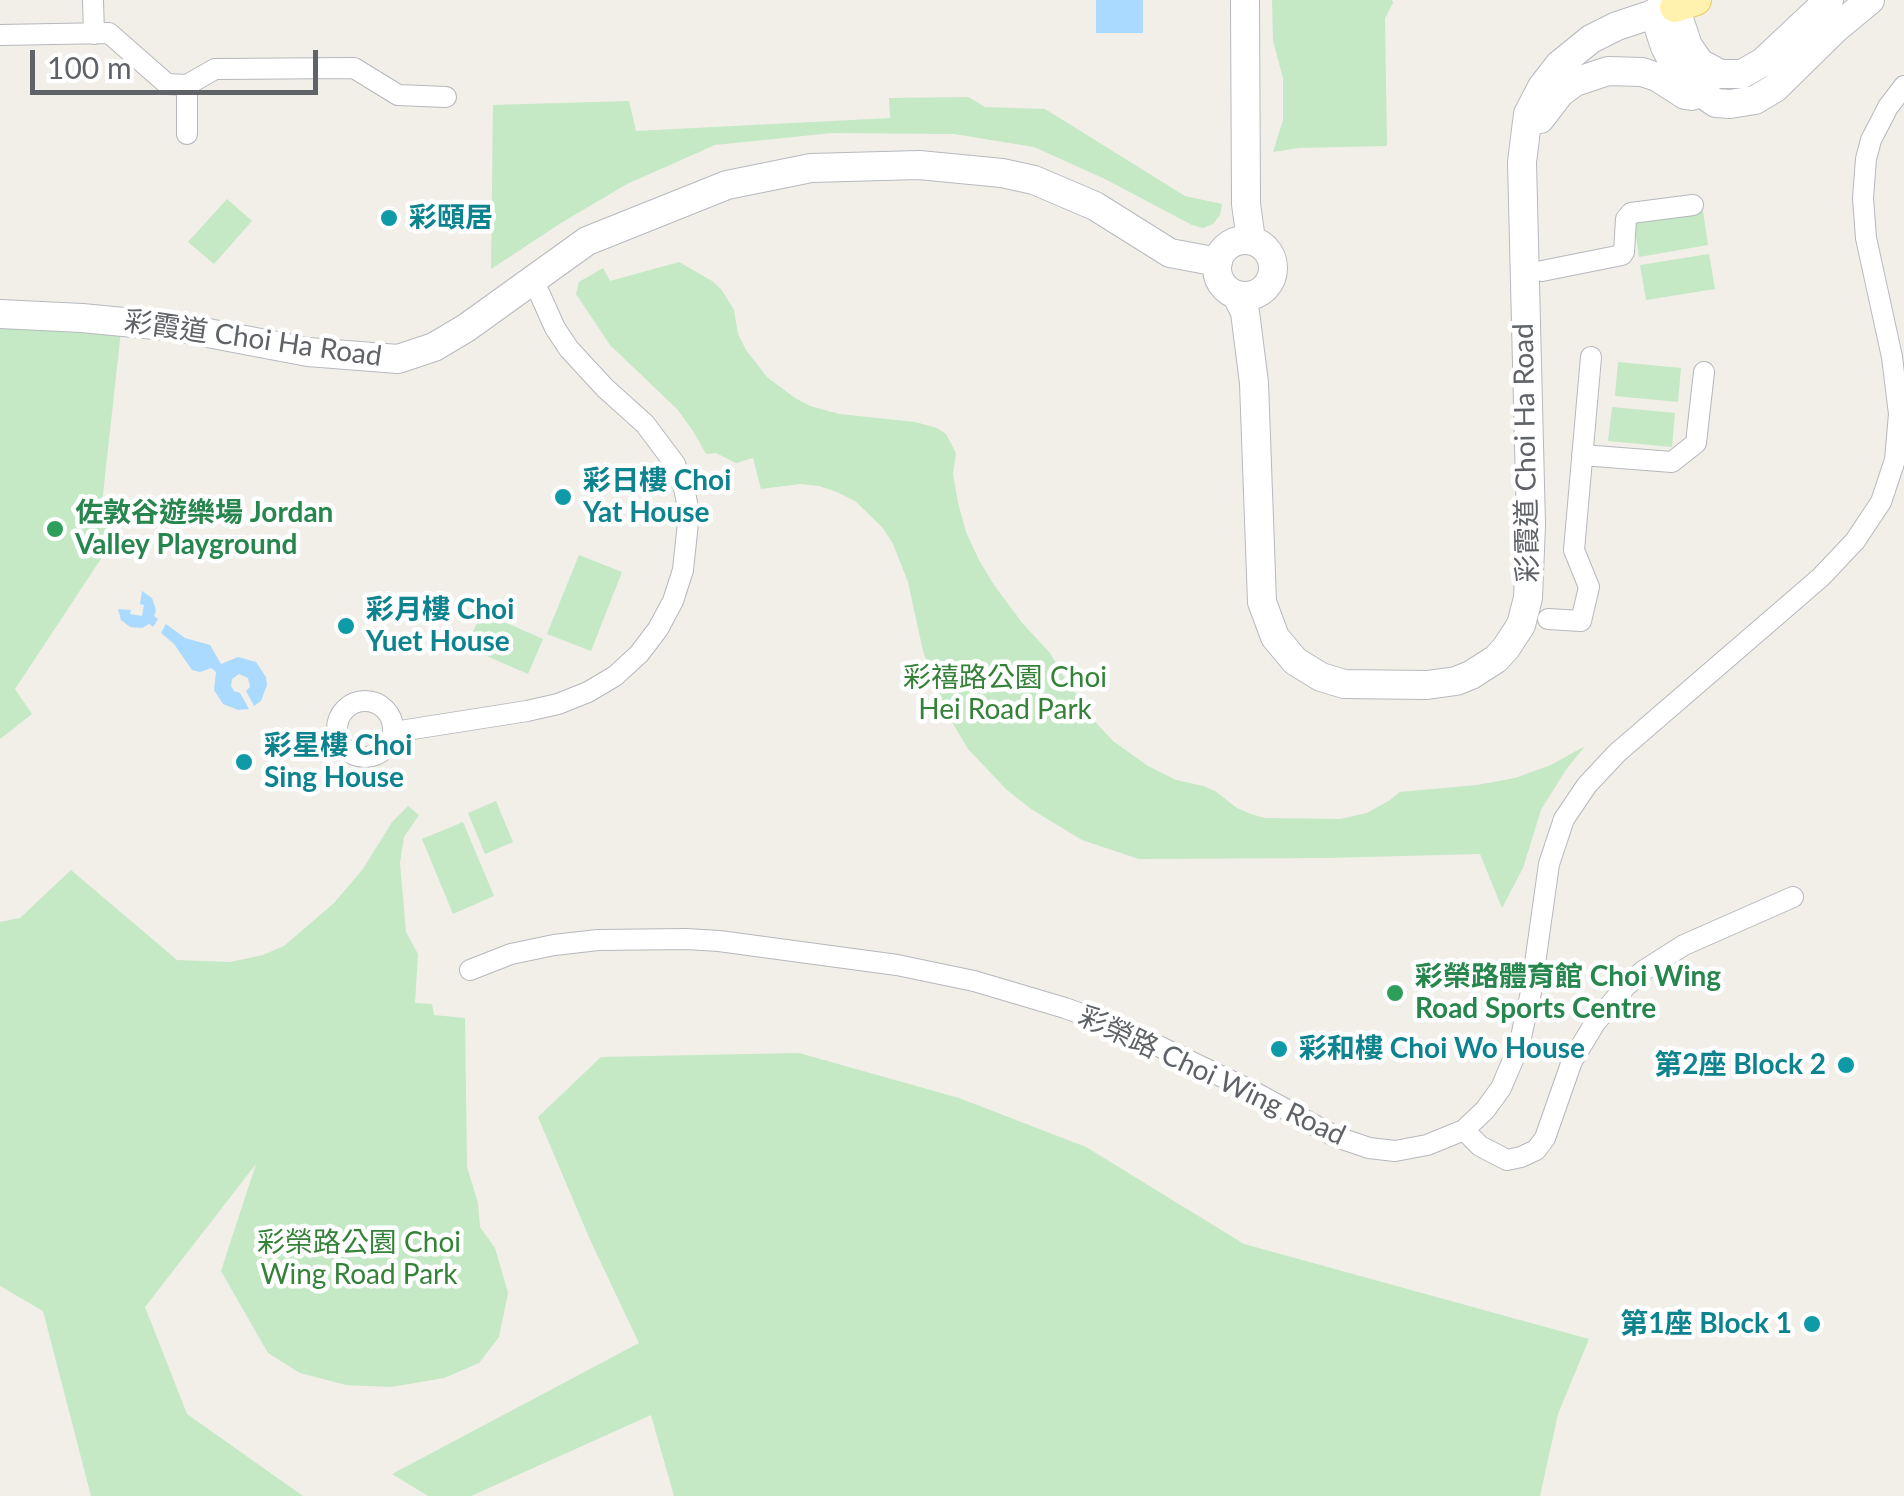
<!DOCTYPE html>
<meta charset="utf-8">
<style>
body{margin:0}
#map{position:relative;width:1904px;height:1496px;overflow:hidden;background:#f1efe8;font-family:Lato,sans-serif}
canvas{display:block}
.scale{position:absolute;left:30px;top:50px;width:288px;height:45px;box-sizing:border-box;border:5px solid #5f6368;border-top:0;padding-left:12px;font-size:30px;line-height:35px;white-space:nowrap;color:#5f6368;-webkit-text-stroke:8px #fff;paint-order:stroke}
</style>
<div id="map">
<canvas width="1904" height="1496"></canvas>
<div class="scale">100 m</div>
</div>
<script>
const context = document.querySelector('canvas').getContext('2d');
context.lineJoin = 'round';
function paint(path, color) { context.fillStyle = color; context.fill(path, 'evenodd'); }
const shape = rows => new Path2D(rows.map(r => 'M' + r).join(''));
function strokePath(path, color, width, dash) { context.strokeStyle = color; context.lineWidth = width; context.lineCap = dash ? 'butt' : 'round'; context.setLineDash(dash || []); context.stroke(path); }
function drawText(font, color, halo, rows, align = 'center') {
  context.font = font + ' Lato,"Noto Sans TC",sans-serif'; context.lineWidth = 9; context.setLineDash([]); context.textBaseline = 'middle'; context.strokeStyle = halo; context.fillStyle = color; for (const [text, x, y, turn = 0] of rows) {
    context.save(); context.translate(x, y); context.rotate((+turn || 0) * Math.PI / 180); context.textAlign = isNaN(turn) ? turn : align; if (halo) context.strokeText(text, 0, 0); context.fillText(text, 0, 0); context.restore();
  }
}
paint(shape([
 [1272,0,1392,0,1393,3,1385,18,1387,146,1299,148,1273,152,1283,120,1283,78,1273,41],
 [968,97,985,107,1045,109,1185,196,1222,204,1220,215,1213,224,1203,228,1192,225,1105,179,1034,147,954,134,832,133,715,145,627,184,561,223,491,269,493,105,629,101,636,131,890,118,889,98],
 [227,199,252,221,214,264,188,242],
 [1703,211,1708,245,1639,257,1634,222],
 [1709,254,1715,289,1646,300,1640,265],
 [679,262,712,281,721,289,734,310,738,334,746,350,767,377,795,398,810,406,839,414,915,422,937,428,946,434,956,453,953,474,958,503,966,532,979,560,994,585,1023,624,1050,653,1064,677,1098,725,1113,741,1148,766,1176,780,1203,786,1215,791,1237,808,1251,814,1265,818,1340,819,1367,813,1390,800,1400,792,1477,785,1515,778,1551,765,1585,746,1565,771,1541,810,1523,868,1502,908,1480,854,1324,858,1139,859,1082,840,1031,809,1007,790,968,749,940,702,923,651,908,582,893,544,883,528,855,501,837,492,819,486,800,484,761,489,753,458,736,463,716,453,706,454,693,431,677,409,610,345,576,294,579,282,603,268,610,281],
 [0,325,121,331,102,503,111,511,108,548,15,689,32,714,0,739],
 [1618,362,1681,368,1678,402,1615,396],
 [1612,407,1675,413,1672,447,1608,441],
 [579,555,622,572,591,651,547,634],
 [482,612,543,639,528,674,466,647],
 [496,801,513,842,485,854,468,813],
 [408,806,419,815,404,837,400,863,406,932,418,954,415,1003,432,1004,434,1015,465,1018,467,1167,478,1203,480,1227,495,1248,508,1293,499,1337,479,1363,444,1378,391,1387,346,1385,300,1373,268,1353,221,1271,256,1164,145,1307,187,1414,303,1496,91,1496,43,1311,0,1286,0,922,20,918,71,870,177,960,230,962,263,955,284,946,334,903,363,869,392,822],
 [463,822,494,896,453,914,422,839],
 [799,1053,959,1098,1086,1147,1244,1244,1589,1339,1558,1414,1540,1496,674,1496,651,1415,471,1496,428,1496,392,1474,639,1343,591,1242,538,1117,601,1057]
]), '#c5e8c5');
paint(shape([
 [1096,0,1143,0,1143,33,1096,33],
 [142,591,152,598,156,610,154,616,158,619,153,627,149,624,142,628,130,627,121,620,118,609,131,610,130,614,142,616,144,605,140,604],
 [166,624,185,638,210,645,221,664,238,657,256,662,266,677,267,685,261,701,254,706,246,691,250,687,248,678,239,674,232,679,231,686,234,691,240,693,249,709,238,710,223,704,214,690,216,672,211,668,200,672,192,670,174,644,161,633]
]), '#aadaff');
const street = shape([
 [93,0,94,34],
 [0,35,109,33,167,84,187,85,187,134],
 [187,85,215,69,354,68,398,95,446,97],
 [1542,271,1622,255,1624,252,1626,219,1631,213,1693,205],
 [1582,455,1672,462,1696,443,1704,372],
 [1548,619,1581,621,1589,587,1574,550,1591,357],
 '337 729a28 28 0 1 1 56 0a28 28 0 1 1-56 0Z',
 [394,732,527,711,558,704,588,692,615,676,639,654,658,629,673,601,683,570,689,513,684,488,675,464,645,424,605,388,569,349,555,328,533,279],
 [470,970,511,954,554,945,598,940,686,939,719,941,897,965,974,981,1065,1008,1123,1029,1256,1093,1334,1136,1369,1148,1395,1151,1427,1145,1464,1130,1485,1110,1501,1088,1519,1046,1531,992,1549,864,1564,819,1587,785,1617,753,1821,577,1855,541,1881,502,1895,460,1899,414,1892,357,1866,238,1863,198,1866,159,1871,140,1888,107,1904,86],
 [1464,1130,1480,1146,1507,1160,1521,1157,1536,1150,1545,1138,1572,1061,1595,1023,1626,986,1643,971,1684,945,1793,897]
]);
const secondary = shape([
 [1245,0,1246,204,1251,240],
 [1654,13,1665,47,1680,75,1694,88,1716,103,1730,104,1755,100,1775,88,1835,29,1870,0],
 [1540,119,1560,93,1575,82,1608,71,1642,72,1657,77,1685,95,1692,96],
 '1217 268a28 28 0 1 1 56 0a28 28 0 1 1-56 0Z',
 [1237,296,1245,312,1254,383,1262,602,1275,637,1295,661,1321,677,1344,684,1427,685,1456,681,1471,675,1496,659,1506,648,1521,625,1528,598,1531,525,1522,162,1528,114,1542,87,1559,65,1591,39,1617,26,1675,7,1688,46,1700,63,1720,74,1742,74,1763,62,1829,0],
 [0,314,82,318,176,327,308,352,398,359,434,347,466,328,587,241,727,185,811,168,919,165,1002,173,1034,180,1095,206,1170,253,1218,262]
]);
const primary = shape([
 [1675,7,1696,0]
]);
strokePath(street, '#b5b8bc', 22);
strokePath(secondary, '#b6babf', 30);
strokePath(primary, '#f2c960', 32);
strokePath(street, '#fff', 20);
strokePath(secondary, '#fff', 28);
strokePath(primary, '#fff2af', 30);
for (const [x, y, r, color] of [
 [389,218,10,"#0f9aa8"],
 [563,497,10,"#0f9aa8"],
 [55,529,10,"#2e9e5b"],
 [346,626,10,"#0f9aa8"],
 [244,762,10,"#0f9aa8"],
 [1395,993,10,"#2e9e5b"],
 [1279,1049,10,"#0f9aa8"],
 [1846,1065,10,"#0f9aa8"],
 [1812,1324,10,"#0f9aa8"]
]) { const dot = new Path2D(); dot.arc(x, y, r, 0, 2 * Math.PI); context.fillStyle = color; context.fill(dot); strokePath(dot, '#fff', 4); }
drawText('bold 28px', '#0d838f', '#fff', [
 ["彩頤居",409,218],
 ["彩日樓 Choi",583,481],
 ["Yat House",583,513],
 ["彩月樓 Choi",366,610],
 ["Yuet House",366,642],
 ["彩星樓 Choi",264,746],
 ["Sing House",264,778],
 ["彩和樓 Choi Wo House",1299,1049],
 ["第2座 Block 2",1826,1065,"right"],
 ["第1座 Block 1",1792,1324,"right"]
], 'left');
drawText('28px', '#5f6368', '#fff', [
 ["彩霞道 Choi Ha Road",253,339,8],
 ["彩霞道 Choi Ha Road",1526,453,-91],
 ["彩榮路 Choi Wing Road",1212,1076,25]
]);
drawText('bold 28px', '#27864d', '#fff', [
 ["佐敦谷遊樂場 Jordan",75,513],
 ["Valley Playground",75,545],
 ["彩榮路體育館 Choi Wing",1415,977],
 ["Road Sports Centre",1415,1009]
], 'left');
drawText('28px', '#348238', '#fff', [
 ["彩禧路公園 Choi",1005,678],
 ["Hei Road Park",1005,710],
 ["彩榮路公園 Choi",359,1243],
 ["Wing Road Park",359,1275]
]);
</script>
